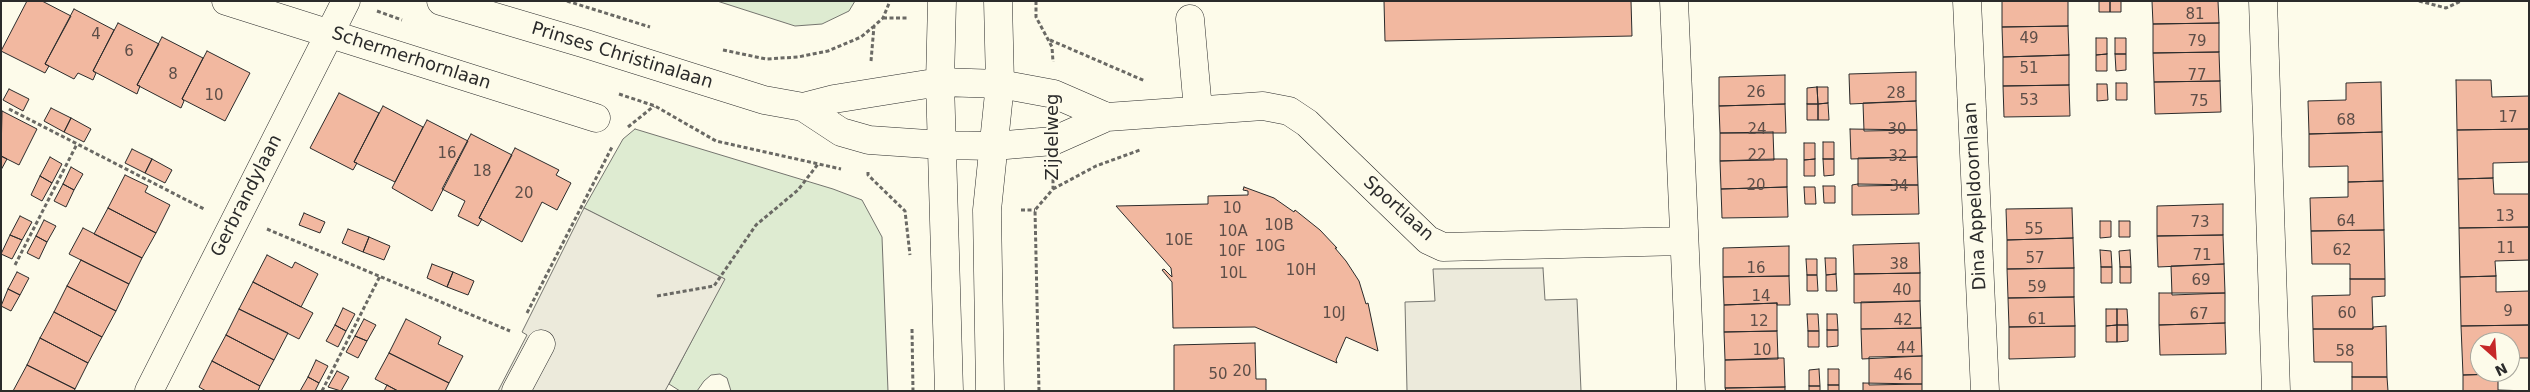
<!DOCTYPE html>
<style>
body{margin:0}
#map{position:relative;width:2530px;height:392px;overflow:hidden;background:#fdfbea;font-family:"DejaVu Sans",sans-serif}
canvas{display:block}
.frame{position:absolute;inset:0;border:2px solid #2b2b2b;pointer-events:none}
.north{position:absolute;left:2470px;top:332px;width:50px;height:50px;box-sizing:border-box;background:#fdfbea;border:1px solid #a9a89e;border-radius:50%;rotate:154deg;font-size:14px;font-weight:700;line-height:20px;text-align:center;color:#2b2b2b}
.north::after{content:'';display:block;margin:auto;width:18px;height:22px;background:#c62828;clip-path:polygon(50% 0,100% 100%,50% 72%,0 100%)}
</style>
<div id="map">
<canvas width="2530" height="392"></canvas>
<div class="frame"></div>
<div class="north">N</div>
</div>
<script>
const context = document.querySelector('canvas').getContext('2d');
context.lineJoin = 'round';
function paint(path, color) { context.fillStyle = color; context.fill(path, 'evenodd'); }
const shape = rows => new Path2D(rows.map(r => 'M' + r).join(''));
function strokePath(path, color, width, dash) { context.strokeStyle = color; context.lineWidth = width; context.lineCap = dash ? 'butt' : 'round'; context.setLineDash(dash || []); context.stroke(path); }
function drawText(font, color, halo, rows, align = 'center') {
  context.font = font + ' "DejaVu Sans",sans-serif'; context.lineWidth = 4; context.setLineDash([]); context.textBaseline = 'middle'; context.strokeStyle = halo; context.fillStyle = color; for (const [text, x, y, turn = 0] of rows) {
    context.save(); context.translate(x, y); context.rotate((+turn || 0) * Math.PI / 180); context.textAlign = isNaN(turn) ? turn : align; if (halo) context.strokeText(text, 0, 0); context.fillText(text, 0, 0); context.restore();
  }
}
const green = shape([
 [717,1,855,1,849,11,822,24,795,26,717,1],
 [635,129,833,189,862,200,882,237,888,391,731,391,727,378,720,374,711,375,704,381,697,391,680,391,669,384,724,279,584,208,623,139,635,129]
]);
paint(green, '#deebd1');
strokePath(green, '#74746e', 1);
const parking = shape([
 [584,208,725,279,665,391,498,391,527,335,522,332,584,208],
 [1543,268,1545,300,1577,299,1581,391,1407,391,1405,302,1435,301,1433,269,1543,268]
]);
paint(parking, '#eceadb');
strokePath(parking, '#74746e', 1);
const building = shape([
 [27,1,42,1,71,16,45,64,49,66,45,73,1,51,27,1],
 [1384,1,1631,1,1632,36,1385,41,1384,1],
 [2002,1,2068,1,2068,26,2002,27,2002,1],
 [2099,1,2110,1,2110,12,2099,12,2099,1],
 [2110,1,2121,1,2121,12,2110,12,2110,1],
 [2152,1,2218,1,2219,23,2153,24,2152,1],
 [74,9,114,30,93,71,96,73,93,80,78,73,74,79,45,64,74,9],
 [118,23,159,44,137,85,140,86,137,94,93,71,118,23],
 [2219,23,2219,52,2153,53,2153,24,2219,23],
 [2068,26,2069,55,2003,57,2002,27,2068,26],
 [162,37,203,58,182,99,184,101,181,108,137,85,162,37],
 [2096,38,2107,38,2107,54,2096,55,2096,38],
 [2115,38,2126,38,2126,54,2115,54,2115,38],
 [207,51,250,73,225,121,182,99,207,51],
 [2219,52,2220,81,2154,82,2153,53,2219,52],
 [2107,54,2107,71,2096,71,2096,55,2107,54],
 [2115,54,2126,54,2126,70,2116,71,2115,54],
 [2069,55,2069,85,2003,86,2003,57,2069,55],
 [1916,72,1916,101,1850,104,1849,74,1916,72],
 [1785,75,1785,104,1719,106,1719,77,1785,75],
 [2456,80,2491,80,2492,97,2529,96,2529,129,2457,130,2456,80],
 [2220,81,2221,112,2155,114,2154,82,2220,81],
 [2381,82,2382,132,2309,134,2308,101,2346,100,2346,83,2381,82],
 [2116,83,2127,83,2127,100,2116,100,2116,83],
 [2097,84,2107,84,2108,100,2097,101,2097,84],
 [2069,85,2070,116,2004,117,2003,86,2069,85],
 [1817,87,1818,104,1807,104,1807,88,1817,87],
 [1817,87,1828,87,1828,103,1818,104,1817,87],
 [9,89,29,99,23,111,3,100,9,89],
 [339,93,379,113,354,162,357,163,353,170,310,148,339,93],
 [1916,101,1917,130,1864,131,1863,103,1916,101],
 [1828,103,1829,120,1818,120,1818,104,1828,103],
 [1785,104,1786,133,1720,133,1719,106,1785,104],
 [1807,104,1818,104,1818,120,1807,120,1807,104],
 [383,106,423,127,395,182,354,162,383,106],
 [51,108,71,118,64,132,44,121,51,108],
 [2,111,37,129,19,165,1,156,2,111],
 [71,118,91,129,84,142,64,132,71,118],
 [427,120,468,141,432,211,392,188,427,120],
 [1850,129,1917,130,1917,157,1851,159,1850,129],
 [2529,129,2529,162,2493,163,2493,178,2458,179,2457,130,2529,129],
 [1773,132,1774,160,1720,161,1720,133,1773,132],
 [2382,132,2383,181,2348,182,2348,166,2309,167,2309,134,2382,132],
 [471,134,512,155,479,218,482,219,478,226,458,216,465,201,442,189,471,134],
 [1823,142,1834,142,1834,159,1823,159,1823,142],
 [1804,143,1815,143,1815,159,1804,160,1804,143],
 [515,148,559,170,556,175,571,183,557,210,542,202,522,242,479,218,515,148],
 [132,149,152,159,145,173,125,163,132,149],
 [1,156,7,159,1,170,1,156],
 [50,157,62,164,52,183,40,176,50,157],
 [1917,157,1918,185,1858,186,1858,158,1917,157],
 [152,159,172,170,165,183,145,173,152,159],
 [1774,159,1787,159,1787,187,1721,189,1720,161,1774,159],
 [1815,159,1815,176,1804,176,1804,160,1815,159],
 [1823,159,1834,159,1834,175,1824,176,1823,159],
 [71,167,83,174,74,190,63,184,71,167],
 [125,175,148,186,145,192,170,205,156,233,108,208,125,175],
 [40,176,52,183,42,201,31,195,40,176],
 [2493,178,2494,194,2529,194,2529,227,2459,228,2458,179,2493,178],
 [2383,181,2384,230,2311,231,2310,198,2348,197,2348,182,2383,181],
 [63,184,74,190,66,207,54,201,63,184],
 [1858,184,1918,185,1919,214,1852,215,1852,185,1858,184],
 [1823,186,1835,186,1835,203,1824,203,1823,186],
 [1244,187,1274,198,1294,212,1295,210,1320,230,1337,248,1335,248,1346,261,1359,281,1366,304,1368,303,1378,351,1346,337,1336,360,1337,363,1255,327,1173,328,1172,282,1162,270,1164,269,1172,277,1171,268,1116,206,1208,204,1208,196,1248,195,1248,191,1243,190,1244,187],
 [1787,187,1788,217,1722,218,1721,189,1787,187],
 [1804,187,1815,187,1816,204,1805,204,1804,187],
 [2223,204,2223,235,2157,236,2157,206,2223,204],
 [108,208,156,233,142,258,94,234,108,208],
 [2072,208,2073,238,2007,240,2006,209,2072,208],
 [304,213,325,222,320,233,299,225,304,213],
 [20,216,32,222,22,240,10,235,20,216],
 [44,220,56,226,47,242,36,236,44,220],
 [2100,221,2111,221,2111,237,2100,238,2100,221],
 [2119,221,2130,221,2130,237,2119,237,2119,221],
 [2529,227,2529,260,2495,261,2496,276,2460,277,2459,228,2529,227],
 [83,228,142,258,129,284,69,254,83,228],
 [348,229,369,237,363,252,342,243,348,229],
 [2384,230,2385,279,2350,279,2350,264,2312,264,2311,231,2384,230],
 [10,235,22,240,12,259,1,254,10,235],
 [2223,235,2224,264,2158,267,2157,236,2223,235],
 [36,236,47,242,39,259,27,253,36,236],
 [369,237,390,246,384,260,363,252,369,237],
 [2073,238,2074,268,2007,269,2007,240,2073,238],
 [1919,243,1920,273,1854,274,1853,245,1919,243],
 [1789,246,1789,276,1723,277,1723,248,1789,246],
 [2100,250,2111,251,2112,267,2101,267,2100,250],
 [2130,250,2131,267,2120,267,2119,251,2130,250],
 [267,255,292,268,295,262,318,274,301,307,253,282,267,255],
 [1825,258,1836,258,1836,274,1826,275,1825,258],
 [1806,259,1817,259,1817,275,1807,275,1806,259],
 [81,260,129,284,116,311,67,286,81,260],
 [432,264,453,272,447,287,427,278,432,264],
 [2224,264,2225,293,2172,295,2171,266,2224,264],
 [2101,267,2112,267,2112,283,2101,283,2101,267],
 [2120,267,2131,267,2131,283,2120,283,2120,267],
 [2074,268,2074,297,2008,298,2007,269,2074,268],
 [17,272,29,278,20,295,8,289,17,272],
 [453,272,474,281,468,295,447,287,453,272],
 [1920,273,1920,301,1854,303,1854,274,1920,273],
 [1836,274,1837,291,1826,291,1826,275,1836,274],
 [1807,275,1817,275,1818,291,1807,291,1807,275],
 [1789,276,1790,305,1777,305,1777,303,1724,305,1723,277,1789,276],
 [2496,276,2496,292,2529,291,2529,325,2461,326,2460,277,2496,276],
 [2350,279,2385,279,2385,296,2372,297,2373,329,2313,329,2312,296,2350,295,2350,279],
 [253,282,313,313,299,339,239,309,253,282],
 [67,286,116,311,102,337,54,312,67,286],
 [8,289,20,295,11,311,1,306,8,289],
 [2159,293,2225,293,2225,323,2159,325,2159,293],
 [2074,297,2075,326,2009,327,2008,298,2074,297],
 [1920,301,1921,328,1861,329,1861,302,1920,301],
 [1777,303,1777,331,1724,332,1724,305,1777,303],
 [343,308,355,314,346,331,335,325,343,308],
 [239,309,288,333,274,360,226,335,239,309],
 [2106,309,2117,309,2117,325,2106,326,2106,309],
 [2117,309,2127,309,2128,325,2117,325,2117,309],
 [54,312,102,337,88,363,40,338,54,312],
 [1807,314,1818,314,1819,331,1808,331,1807,314],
 [1827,314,1837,314,1838,330,1827,330,1827,314],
 [364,319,376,325,367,341,355,336,364,319],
 [406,319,441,337,438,344,463,356,449,383,389,353,406,319],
 [2225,323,2226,354,2160,355,2159,325,2225,323],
 [335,325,346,331,338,347,326,341,335,325],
 [2117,325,2117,342,2106,342,2106,326,2117,325],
 [2117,325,2128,325,2128,341,2117,342,2117,325],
 [2529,325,2529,358,2510,358,2510,342,2480,342,2480,372,2498,372,2498,374,2463,375,2461,326,2529,325],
 [2075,326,2075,357,2009,359,2009,327,2075,326],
 [2386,326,2387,377,2352,377,2352,362,2314,362,2313,329,2373,329,2373,327,2386,326],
 [1921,328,1922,356,1862,359,1861,329,1921,328],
 [1827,330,1838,330,1838,346,1827,347,1827,330],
 [1777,331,1778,359,1725,360,1724,332,1777,331],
 [1808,331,1819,331,1819,347,1808,347,1808,331],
 [226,335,274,360,260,386,212,361,226,335],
 [355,336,367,341,358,358,346,352,355,336],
 [40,338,88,363,75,389,27,365,40,338],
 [1255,343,1256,379,1266,379,1266,391,1174,391,1174,345,1255,343],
 [389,353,449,383,445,391,398,391,375,379,389,353],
 [1922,356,1922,384,1869,385,1869,357,1922,356],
 [1778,358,1784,358,1785,387,1725,388,1725,360,1778,358],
 [316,360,328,366,319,383,308,377,316,360],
 [212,361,260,386,258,391,206,391,199,387,212,361],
 [27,365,75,389,74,391,13,391,27,365],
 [1819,369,1820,386,1809,386,1809,370,1819,369],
 [1828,369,1839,369,1839,385,1828,385,1828,369],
 [337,371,349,377,341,391,328,387,337,371],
 [2498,374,2498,390,2529,391,2463,391,2463,375,2498,374],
 [308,377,319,383,315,391,300,391,308,377],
 [2352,377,2387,377,2388,391,2352,391,2352,377],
 [1863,383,1922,384,1922,391,1863,391,1863,383],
 [387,385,398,391,384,391,387,385],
 [1828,385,1839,385,1839,391,1828,391,1828,385],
 [1809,386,1820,386,1820,391,1809,391,1809,386],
 [1785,387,1785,391,1726,391,1725,388,1785,387]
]);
paint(building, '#f2b8a0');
strokePath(building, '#2b2b2b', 1);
const street = shape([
 [226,1,596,118],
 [1674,1,1691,391],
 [1967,1,1985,391],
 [2263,1,2276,391],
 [1190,19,1198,110],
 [1000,84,1054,94,1107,117],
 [994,146,1053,141,1107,117,1263,106,1289,111,1307,123,1428,240,1443,247,1683,241],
 [149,391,346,1],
 [516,391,541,344]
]);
const secondary = shape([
 [441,1,586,44,764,100,803,107,841,132,869,140,942,145,994,146],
 [942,1,940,82,949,391],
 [803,107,834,99,940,82,1000,84],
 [990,391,987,210,1000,84,998,1]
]);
strokePath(street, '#2b2b2b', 29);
strokePath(secondary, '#2b2b2b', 29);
strokePath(shape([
 [567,1,650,27],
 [1036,1,1036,17,1052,47,1053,62],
 [2419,1,2446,8,2461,1],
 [377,11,402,20],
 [883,18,908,18],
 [1050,40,1145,81],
 [723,50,766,59,798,57,828,51,861,37,873,27],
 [871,61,874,26,883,18,890,1],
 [619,94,655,106,716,141,841,169],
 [9,109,204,209],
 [628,127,654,106],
 [868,172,868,175,905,211,910,255],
 [1053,189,1096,166,1140,150],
 [1021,210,1035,210],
 [267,229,510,331],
 [15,265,77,144],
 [657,296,714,286,756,225,798,190,818,164],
 [527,313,612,147],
 [912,329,913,391],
 [322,391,380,276],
 [1039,391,1035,210,1053,189,1053,173]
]), '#6a6964', 3, [4, 2.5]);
strokePath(street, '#fdfbea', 28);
strokePath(secondary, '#fdfbea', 28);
drawText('15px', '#5d4e48', null, [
 ["81",2195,15],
 ["4",96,35],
 ["49",2029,39],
 ["79",2197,42],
 ["6",129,52],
 ["51",2029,69],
 ["8",173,75],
 ["77",2197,76],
 ["26",1756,93],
 ["28",1896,94],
 ["10",214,96],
 ["53",2029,101],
 ["75",2199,102],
 ["17",2508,118],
 ["68",2346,121],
 ["24",1757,130],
 ["30",1897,130],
 ["16",447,154],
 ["22",1757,156],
 ["32",1898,157],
 ["18",482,172],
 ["20",1756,186],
 ["34",1899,187],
 ["20",524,194],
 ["10",1232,209],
 ["13",2505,217],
 ["64",2346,222],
 ["73",2200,223],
 ["10B",1279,226],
 ["55",2034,230],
 ["10A",1233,232],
 ["10E",1179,241],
 ["10G",1270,247],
 ["11",2506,249],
 ["62",2342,251],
 ["10F",1232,252],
 ["71",2202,256],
 ["57",2035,259],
 ["38",1899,265],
 ["16",1756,269],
 ["10H",1301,271],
 ["10L",1233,274],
 ["69",2201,281],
 ["59",2037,288],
 ["40",1902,291],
 ["14",1761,297],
 ["9",2508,312],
 ["10J",1334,314],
 ["60",2347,314],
 ["67",2199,315],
 ["61",2037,320],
 ["42",1903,321],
 ["12",1759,322],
 ["44",1906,349],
 ["10",1762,351],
 ["58",2345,352],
 ["20",1242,372],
 ["50",1218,375],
 ["46",1903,376]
]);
drawText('18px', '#2b2b2b', '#fdfbea', [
 ["Prinses Christinalaan",622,56,17],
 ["Schermerhornlaan",411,59,18],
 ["Zijdelweg",1053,137,-90],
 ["Gerbrandylaan",247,196,-63],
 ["Dina Appeldoornlaan",1976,196,-93],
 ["Sportlaan",1398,209,42]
]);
</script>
